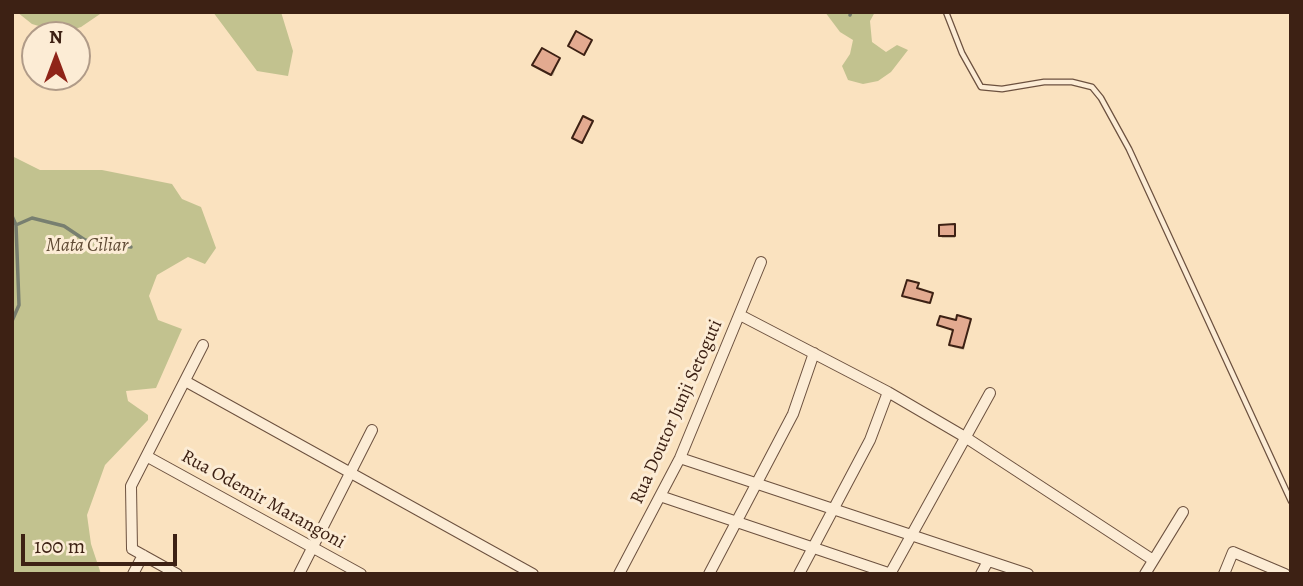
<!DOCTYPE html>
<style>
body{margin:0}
#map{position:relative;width:1303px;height:586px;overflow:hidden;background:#fae2bf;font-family:Alegreya,serif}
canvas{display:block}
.frame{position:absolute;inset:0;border:14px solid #3d2114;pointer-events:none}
.north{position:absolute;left:21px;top:21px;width:70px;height:70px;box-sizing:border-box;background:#fcecd5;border:2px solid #b09b88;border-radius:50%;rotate:0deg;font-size:19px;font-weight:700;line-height:28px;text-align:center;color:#3d2114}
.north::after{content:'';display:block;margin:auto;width:24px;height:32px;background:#8f2418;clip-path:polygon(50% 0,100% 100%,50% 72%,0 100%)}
.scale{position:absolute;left:21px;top:534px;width:156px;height:32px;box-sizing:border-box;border:4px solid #3d2114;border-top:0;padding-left:9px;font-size:21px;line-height:24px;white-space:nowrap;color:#3d2114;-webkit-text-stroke:5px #fcecd5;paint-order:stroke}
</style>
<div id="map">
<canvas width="1303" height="586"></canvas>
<div class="frame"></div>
<div class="north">N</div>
<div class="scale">100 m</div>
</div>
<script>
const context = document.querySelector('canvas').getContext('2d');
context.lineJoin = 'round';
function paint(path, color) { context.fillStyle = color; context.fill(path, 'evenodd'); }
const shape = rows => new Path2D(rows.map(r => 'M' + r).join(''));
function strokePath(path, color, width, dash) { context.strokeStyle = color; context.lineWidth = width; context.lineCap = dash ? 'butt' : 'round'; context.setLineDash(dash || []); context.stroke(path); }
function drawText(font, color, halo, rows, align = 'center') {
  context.font = font + ' Alegreya,serif'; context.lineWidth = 6; context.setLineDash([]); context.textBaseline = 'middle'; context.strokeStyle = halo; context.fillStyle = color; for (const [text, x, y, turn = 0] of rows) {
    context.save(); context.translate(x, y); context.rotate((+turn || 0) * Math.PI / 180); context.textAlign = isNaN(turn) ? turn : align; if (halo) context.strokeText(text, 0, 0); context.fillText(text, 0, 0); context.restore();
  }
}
paint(shape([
 [17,12,103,12,81,27,62,33,32,24],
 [213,12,281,12,293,51,288,76,257,71],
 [825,12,875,12,870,21,872,42,886,52,897,45,908,50,891,72,878,81,863,84,848,80,842,66,850,54,853,40,840,32],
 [12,156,40,170,102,170,172,184,182,199,201,207,216,248,205,264,188,257,157,275,149,296,158,320,182,329,156,388,126,391,128,401,148,415,148,420,105,465,87,515,91,544,101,574,12,574]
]), '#c2c28f');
paint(shape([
 [591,41,585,56,570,46],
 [559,59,553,76,534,65],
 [592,123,583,144,576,140],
 [955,228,955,238,942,238,941,236],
 [918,285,918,290,931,294,928,304,904,296],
 [970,320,964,350,952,347,955,331,939,325]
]), '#0003');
strokePath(shape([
 [850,15,851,12],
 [12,216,16,225,19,305,12,321],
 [16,225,32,218,64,226,85,240,131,247]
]), '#787f70', 3.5);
const building = shape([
 [576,31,592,40,584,55,568,46,576,31],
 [542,48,560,58,551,75,532,65,542,48],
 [583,116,593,121,582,143,572,138,583,116],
 [955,224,955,236,939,236,939,225,955,224],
 [907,280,919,283,917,288,933,293,930,303,902,296,907,280],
 [957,315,971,319,963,348,949,345,953,330,937,325,940,316,956,320,957,315]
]);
paint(building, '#e3aa90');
strokePath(building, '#3d2114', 2);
const service = shape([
 [946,12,962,53,981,87,1002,89,1044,82,1072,82,1092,87,1101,98,1129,149,1291,501]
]);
const minor = shape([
 [740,315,888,392,965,437,1153,560],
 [185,381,533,574],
 [148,457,361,574],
 [680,458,1028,574],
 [660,496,891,574],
 [133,574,143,555],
 [177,574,132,549,131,486,203,345],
 [299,574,372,430],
 [619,574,680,458,761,262],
 [709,574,793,414,814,353],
 [799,574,870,440,888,392],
 [890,574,990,393],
 [981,574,988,561],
 [1145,574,1183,512],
 [1224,574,1233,552,1285,574]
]);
strokePath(service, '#6c513f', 7);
strokePath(minor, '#6c513f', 12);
strokePath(service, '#fcecd5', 4.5);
strokePath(minor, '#fcecd5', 10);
drawText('italic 19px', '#5e4933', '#fcecd5', [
 ["Mata Ciliar",87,246]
]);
drawText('19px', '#3d2114', '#fcecd5', [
 ["Rua Doutor Junji Setoguti",677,412,-66],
 ["Rua Odemir Marangoni",263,500,29]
]);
</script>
